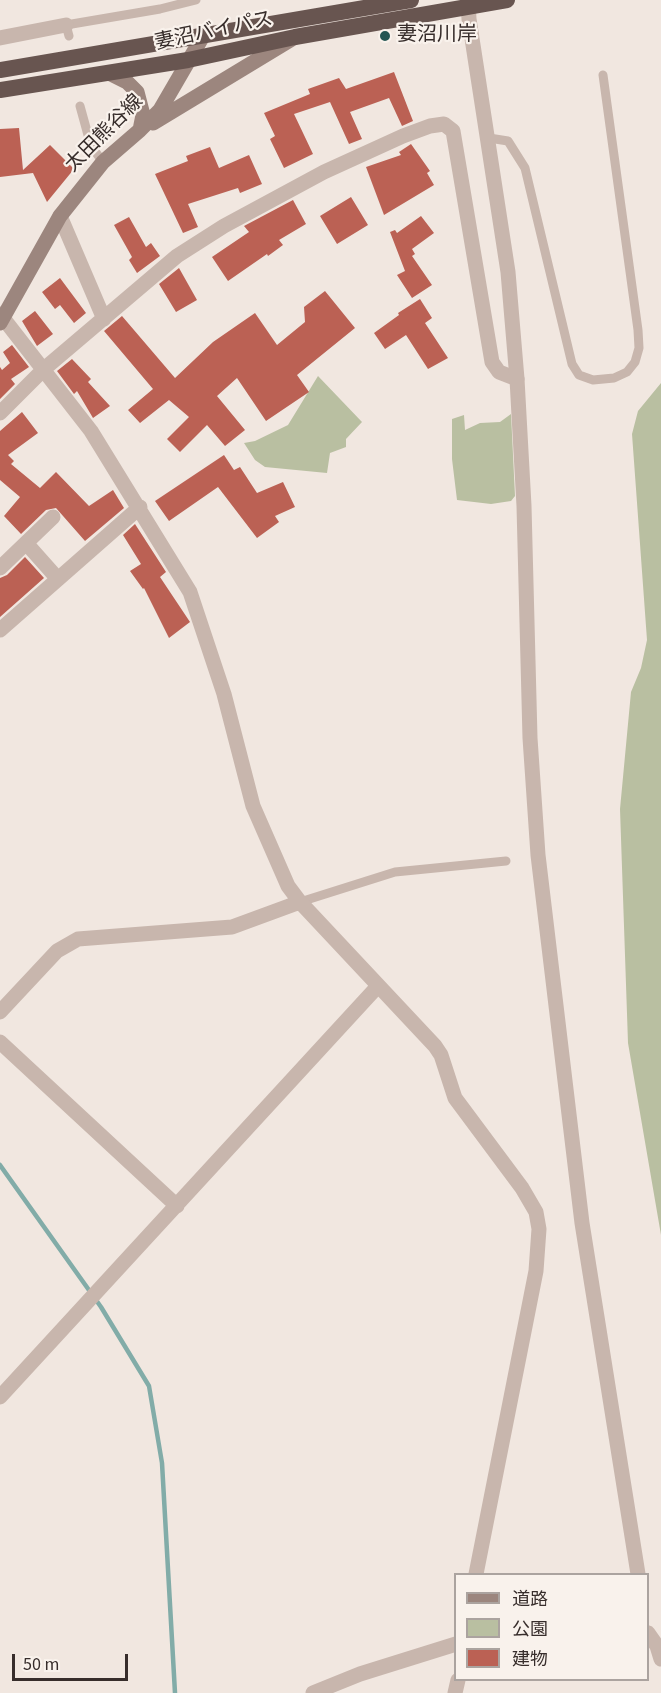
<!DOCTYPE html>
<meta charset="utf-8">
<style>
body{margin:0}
#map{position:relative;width:661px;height:1693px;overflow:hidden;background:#f1e7e0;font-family:"Source Sans 3","Noto Sans JP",sans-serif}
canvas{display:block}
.legend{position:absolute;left:454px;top:1573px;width:195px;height:108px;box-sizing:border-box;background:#f9f2ec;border:2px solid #aba39f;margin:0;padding:8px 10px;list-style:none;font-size:18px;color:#372d2b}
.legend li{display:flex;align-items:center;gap:12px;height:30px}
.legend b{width:30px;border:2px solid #aba39f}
.scale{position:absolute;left:12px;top:1654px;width:116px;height:27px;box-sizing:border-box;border:3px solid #372d2b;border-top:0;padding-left:8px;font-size:18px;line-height:21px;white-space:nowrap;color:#372d2b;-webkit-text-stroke:4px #f9f2ec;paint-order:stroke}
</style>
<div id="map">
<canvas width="661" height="1693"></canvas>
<ul class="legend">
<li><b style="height:8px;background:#9c867e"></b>道路</li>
<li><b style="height:16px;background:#b9bfa1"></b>公園</li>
<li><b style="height:16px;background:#bb6154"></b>建物</li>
</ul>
<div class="scale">50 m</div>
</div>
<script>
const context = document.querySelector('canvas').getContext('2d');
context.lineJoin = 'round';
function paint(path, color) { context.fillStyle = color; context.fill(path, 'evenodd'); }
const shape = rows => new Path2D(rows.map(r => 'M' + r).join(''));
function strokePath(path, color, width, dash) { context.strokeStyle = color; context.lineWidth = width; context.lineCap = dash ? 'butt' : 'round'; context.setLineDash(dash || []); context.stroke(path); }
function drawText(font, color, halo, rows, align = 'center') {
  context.font = font + ' "Source Sans 3","Noto Sans JP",sans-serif'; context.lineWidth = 4.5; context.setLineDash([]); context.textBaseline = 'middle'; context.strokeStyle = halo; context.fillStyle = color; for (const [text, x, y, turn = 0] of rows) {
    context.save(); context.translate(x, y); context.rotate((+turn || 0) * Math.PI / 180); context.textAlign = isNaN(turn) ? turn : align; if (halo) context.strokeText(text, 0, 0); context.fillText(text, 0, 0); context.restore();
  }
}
paint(shape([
 [318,376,362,422,346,439,346,447,330,453,327,473,265,467,255,460,244,443,255,441,288,425],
 [661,383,661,1235,628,1043,620,809,631,692,641,668,647,640,632,434,638,411],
 [511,414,515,496,511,501,491,504,457,500,452,459,452,419,464,415,465,430,480,423,500,422]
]), '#b9bfa1');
strokePath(shape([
 [0,1165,101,1307,149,1386,162,1463,175,1693]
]), '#82aca8', 4.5);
paint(shape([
 [394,72,413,121,402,126,389,98,350,112,362,139,349,144,330,102,294,114,313,154,284,168,270,139,275,136,264,113,310,94,308,89,339,78,346,89],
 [19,128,23,170,50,145,74,169,47,202,33,173,0,177,0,129],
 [411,144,430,171,427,173,434,185,384,215,366,167,401,155,399,152],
 [210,147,219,168,249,155,262,184,240,193,238,188,188,204,198,227,183,233,155,174,188,161,186,156],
 [351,197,368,225,337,244,320,216],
 [293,200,306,224,279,240,283,245,268,256,267,254,228,281,212,257,249,232,244,226],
 [421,216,434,233,412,249,415,254,412,256,432,285,412,298,397,275,405,271,390,232,395,230,397,233],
 [129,217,146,247,151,243,160,256,137,273,129,260,132,257,114,225],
 [179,268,197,300,176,312,159,284],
 [60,278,86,313,74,323,60,305,55,309,42,292],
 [325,291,355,328,297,375,309,392,266,421,237,378,217,396,245,430,225,446,207,425,180,452,167,439,189,417,169,400,140,423,128,410,153,389,104,331,122,316,175,378,213,342,255,313,277,345,305,322,304,307],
 [420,299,432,318,425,323,448,358,428,369,406,335,385,349,374,333,399,315,398,313],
 [35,311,53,334,37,346,22,321],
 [12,345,29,367,11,379,15,384,0,399,0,367,2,370,10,363,3,352],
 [72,359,91,379,88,382,110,406,93,418,77,391,74,394,57,371],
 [22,412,38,433,8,455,14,461,11,464,40,488,56,472,89,506,113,490,124,508,85,541,56,508,46,510,21,534,4,516,20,497,0,480,0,431],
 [224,455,234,470,240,467,257,493,283,482,295,507,275,516,279,522,257,538,218,487,169,521,155,501],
 [135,524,166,572,160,577,190,622,169,638,144,588,143,589,130,571,141,564,123,535],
 [25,557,44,578,0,617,0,578,7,575]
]), '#bb6154');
strokePath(shape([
 [69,36,66,25,160,9,196,0],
 [80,106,91,146,103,162],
 [489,138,508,141,525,168,572,364,579,375,593,380,614,378,627,372,635,362,639,348,638,330,603,75],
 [300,902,395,872,506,861]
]), '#c8b6ad', 9);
strokePath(shape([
 [0,38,66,25],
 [60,216,104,319],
 [0,314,91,431,190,592,224,694,253,806,288,886,300,902,435,1046,441,1055,455,1098,522,1188,536,1212,539,1229,536,1271,476,1574],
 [0,413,44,369,177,256,224,226,324,172,403,136,430,126,444,124,453,131,492,362,499,372,517,379],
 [26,543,58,579],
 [0,568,53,517],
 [0,630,140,507],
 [0,1012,57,951,78,939,232,927,300,902],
 [0,1042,177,1206],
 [0,1397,378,986],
 [648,1633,657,1646,661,1659],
 [455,1693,458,1680]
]), '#c8b6ad', 15);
strokePath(shape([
 [468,0,469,19,508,272,517,379,524,506,530,738,538,855,582,1223,638,1574],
 [313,1693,360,1674,456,1644]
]), '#c8b6ad', 15);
strokePath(shape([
 [111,74,127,82,137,92,143,115,140,130],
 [153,123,295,37],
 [0,323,60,216,103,162,140,130,160,110,203,36]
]), '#9c867e', 15);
strokePath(shape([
 [0,70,411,0],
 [0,90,188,60,295,37,507,0]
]), '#685550', 16);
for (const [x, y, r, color] of [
 [385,36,6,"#245553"]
]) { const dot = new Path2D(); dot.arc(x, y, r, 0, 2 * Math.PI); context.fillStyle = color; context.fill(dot); strokePath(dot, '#f9f2ec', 2); }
drawText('20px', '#372d2b', '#f9f2ec', [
 ["妻沼バイパス",214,32,-12],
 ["太田熊谷線",105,134,-45]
]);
drawText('20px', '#372d2b', '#f9f2ec', [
 ["妻沼川岸",397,36]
], 'left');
</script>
